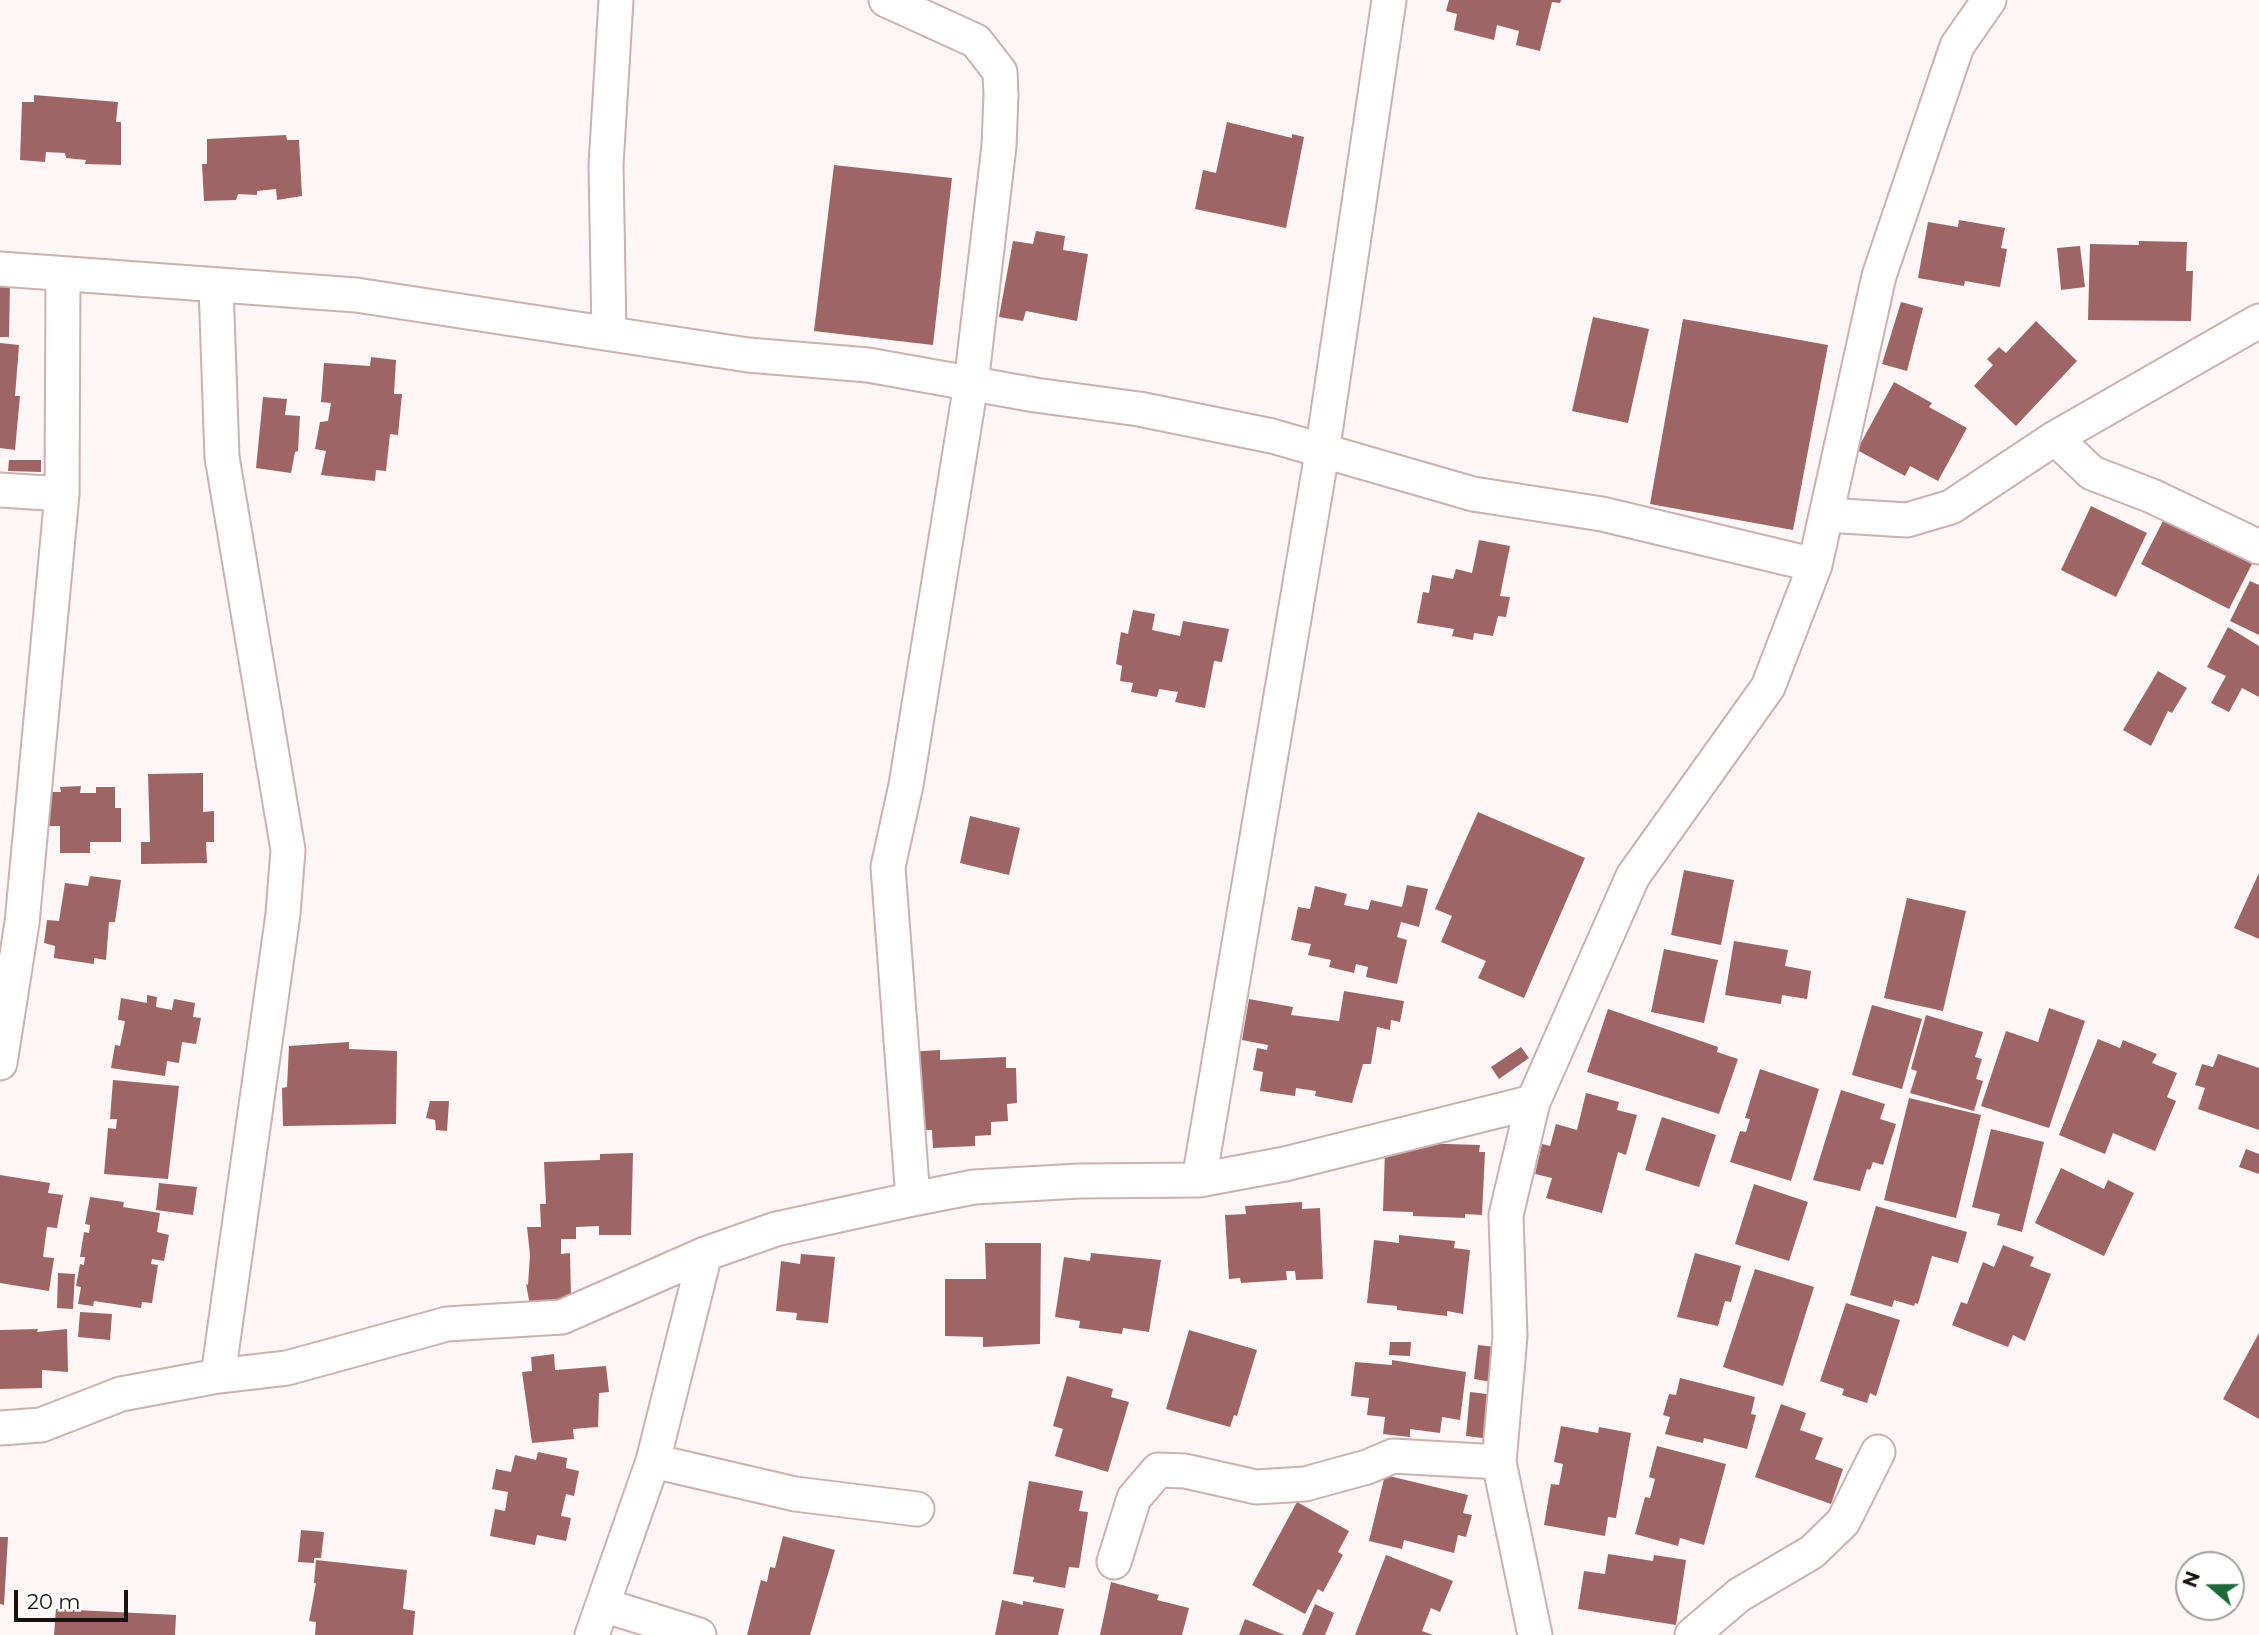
<!DOCTYPE html>
<style>
body{margin:0}
#map{position:relative;width:2259px;height:1635px;overflow:hidden;background:#fcf6f6;font-family:Montserrat,sans-serif}
canvas{display:block}
.north{position:absolute;left:2175px;top:1551px;width:70px;height:70px;box-sizing:border-box;background:#fff;border:2px solid #a39f9f;border-radius:50%;rotate:290deg;font-size:19px;font-weight:700;line-height:28px;text-align:center;color:#191010}
.north::after{content:'';display:block;margin:auto;width:24px;height:32px;background:#1d6937;clip-path:polygon(50% 0,100% 100%,50% 72%,0 100%)}
.scale{position:absolute;left:14px;top:1590px;width:114px;height:32px;box-sizing:border-box;border:4px solid #191010;border-top:0;padding-left:9px;font-size:21px;line-height:24px;white-space:nowrap;color:#191010;-webkit-text-stroke:5px #fff;paint-order:stroke}
</style>
<div id="map">
<canvas width="2259" height="1635"></canvas>
<div class="north">N</div>
<div class="scale">20 m</div>
</div>
<script>
const context = document.querySelector('canvas').getContext('2d');
context.lineJoin = 'round';
function paint(path, color) { context.fillStyle = color; context.fill(path, 'evenodd'); }
const shape = rows => new Path2D(rows.map(r => 'M' + r).join(''));
function strokePath(path, color, width, dash) { context.strokeStyle = color; context.lineWidth = width; context.lineCap = dash ? 'butt' : 'round'; context.setLineDash(dash || []); context.stroke(path); }
paint(shape([
 [1449,0,1561,0,1560,3,1552,2,1540,51,1516,45,1519,31,1497,25,1494,40,1454,30,1457,14,1446,11],
 [34,95,118,102,116,122,121,122,121,165,85,164,86,160,66,158,65,153,46,152,45,162,20,160,22,102,34,102],
 [1227,122,1292,138,1292,134,1304,137,1286,228,1195,209,1203,170,1216,173],
 [286,135,287,140,299,140,302,196,277,200,276,189,257,191,257,195,238,194,236,200,204,201,202,164,207,164,207,139],
 [834,165,952,178,933,345,814,331],
 [1959,220,2005,228,2001,248,2007,249,2000,287,1965,281,1964,286,1918,278,1928,222,1958,227],
 [1036,231,1065,236,1063,250,1088,254,1077,321,1026,311,1023,321,999,317,1013,241,1033,244],
 [2139,241,2187,242,2186,271,2193,271,2191,321,2088,320,2090,244,2139,245],
 [2080,246,2085,287,2061,290,2057,248],
 [0,281,10,282,9,337,0,337],
 [1901,302,1923,308,1907,371,1882,364],
 [1593,317,1649,329,1628,423,1572,411],
 [1683,319,1828,345,1793,530,1650,504],
 [2036,321,2077,361,2016,426,1974,386,1993,365,1987,359,1999,347,2006,353],
 [0,343,19,345,15,396,20,396,15,450,0,448],
 [371,357,396,360,394,394,402,394,398,435,390,434,386,471,376,470,375,481,321,475,326,451,315,449,320,422,328,421,331,403,321,402,324,363,370,366],
 [1894,382,1932,403,1929,407,1967,428,1938,481,1910,466,1905,476,1857,450],
 [263,397,287,399,285,415,300,416,298,451,295,452,291,473,256,468],
 [9,460,41,460,41,472,8,471],
 [2091,506,2147,533,2116,597,2061,570],
 [2164,519,2252,564,2229,609,2141,564],
 [1479,540,1510,546,1500,596,1510,597,1506,617,1498,616,1493,636,1474,633,1473,640,1452,636,1454,629,1417,623,1423,592,1429,593,1432,575,1453,579,1456,569,1472,573],
 [2250,581,2259,585,2259,635,2230,621],
 [1133,610,1155,614,1152,630,1180,636,1183,621,1229,629,1222,662,1214,661,1205,708,1175,702,1178,692,1159,689,1157,697,1131,692,1133,683,1120,681,1122,666,1116,664,1121,632,1128,634],
 [2228,627,2259,646,2259,697,2242,688,2229,712,2211,703,2226,676,2207,667],
 [2158,671,2187,688,2172,713,2168,711,2151,746,2123,730],
 [203,773,203,812,214,811,214,842,206,842,207,863,141,864,141,842,150,842,148,774],
 [81,786,80,793,96,793,96,787,115,787,115,808,121,808,121,842,90,842,90,853,60,853,60,826,47,826,44,792,61,792,60,787],
 [1478,812,1585,858,1524,998,1478,978,1486,961,1441,942,1452,916,1435,909],
 [970,816,1020,828,1009,875,960,863],
 [1684,870,1734,880,1721,945,1671,935],
 [2259,873,2259,939,2234,928],
 [90,876,121,880,115,922,109,922,106,960,94,958,94,964,54,958,55,946,44,943,47,920,59,921,65,883,88,886],
 [1407,885,1428,889,1419,927,1401,922,1397,937,1407,940,1397,984,1366,977,1368,967,1356,964,1354,973,1329,967,1331,960,1308,955,1311,944,1291,940,1298,907,1310,909,1315,886,1347,894,1344,905,1368,910,1371,900,1402,907],
 [1907,898,1966,911,1943,1011,1884,998],
 [1734,941,1788,950,1785,966,1811,971,1807,999,1782,995,1781,1004,1725,995],
 [1664,949,1718,960,1704,1023,1651,1012],
 [1344,991,1404,1001,1400,1022,1391,1020,1390,1030,1377,1027,1371,1064,1363,1064,1352,1103,1315,1096,1316,1091,1296,1088,1295,1096,1260,1091,1263,1072,1253,1070,1257,1048,1267,1050,1268,1045,1242,1040,1249,999,1293,1007,1291,1015,1339,1021],
 [147,995,157,997,156,1007,172,1010,174,999,195,1003,193,1017,201,1018,196,1044,182,1042,179,1063,167,1061,165,1076,111,1068,115,1045,120,1046,125,1021,118,1020,121,998,147,1003],
 [1872,1005,1922,1019,1902,1089,1852,1075],
 [2049,1008,2085,1021,2049,1128,1981,1106,2006,1031,2038,1042],
 [1608,1009,1718,1047,1717,1052,1738,1059,1719,1114,1587,1072],
 [1926,1015,1983,1032,1975,1057,1982,1059,1976,1079,1983,1081,1974,1111,1910,1093,1917,1071,1911,1069],
 [2098,1039,2120,1048,2123,1040,2157,1054,2152,1063,2177,1073,2167,1097,2176,1101,2155,1151,2113,1133,2105,1154,2059,1135],
 [349,1042,349,1049,397,1051,396,1124,283,1126,282,1088,287,1087,289,1046],
 [1521,1047,1529,1058,1499,1079,1491,1067],
 [940,1050,940,1060,1006,1057,1006,1068,1016,1068,1017,1103,1007,1104,1008,1121,991,1122,991,1135,975,1136,975,1146,933,1148,932,1130,915,1130,907,1052],
 [2218,1054,2259,1068,2259,1130,2198,1109,2205,1088,2195,1085,2202,1064,2213,1067],
 [1760,1069,1819,1089,1791,1181,1730,1162,1740,1131,1746,1132,1750,1119,1745,1118],
 [113,1080,179,1086,168,1179,104,1174,108,1128,116,1129,117,1119,110,1119],
 [1841,1090,1885,1104,1880,1119,1896,1124,1883,1165,1873,1162,1870,1170,1867,1169,1860,1191,1813,1180],
 [1586,1093,1619,1102,1617,1110,1637,1115,1626,1155,1618,1152,1602,1213,1546,1198,1552,1178,1535,1174,1542,1144,1550,1146,1556,1124,1577,1130],
 [1909,1098,1981,1115,1956,1218,1884,1200],
 [430,1101,449,1101,447,1131,436,1130,435,1120,426,1118],
 [1662,1117,1716,1135,1699,1187,1645,1170],
 [1991,1129,2044,1142,2022,1232,1997,1225,2000,1214,1972,1207],
 [1414,1143,1480,1145,1479,1152,1485,1152,1482,1215,1465,1214,1465,1218,1413,1216,1413,1212,1383,1211,1385,1151,1413,1151],
 [2246,1149,2259,1154,2259,1174,2239,1167],
 [633,1153,631,1235,599,1235,599,1226,576,1227,576,1239,561,1239,561,1254,570,1253,571,1299,548,1300,548,1310,531,1311,526,1284,528,1285,530,1255,527,1227,541,1227,540,1204,546,1204,544,1162,600,1160,600,1154],
 [2061,1168,2104,1189,2108,1180,2134,1193,2104,1256,2035,1223],
 [0,1175,50,1183,48,1193,63,1195,57,1228,47,1227,43,1257,54,1258,49,1291,0,1283],
 [159,1183,197,1187,193,1215,156,1210],
 [1754,1184,1808,1202,1789,1261,1735,1244],
 [90,1197,124,1202,123,1207,160,1213,157,1232,169,1235,164,1261,152,1259,151,1264,158,1265,152,1303,142,1302,141,1308,94,1301,93,1306,78,1304,81,1287,76,1286,80,1264,84,1265,85,1257,80,1257,84,1232,89,1233,90,1225,85,1224],
 [1302,1202,1302,1209,1320,1208,1323,1279,1296,1280,1295,1271,1286,1271,1287,1280,1241,1283,1240,1278,1229,1279,1225,1215,1246,1214,1245,1206],
 [1876,1206,1967,1232,1958,1263,1932,1256,1918,1304,1915,1303,1914,1306,1894,1300,1892,1307,1850,1295],
 [1399,1235,1455,1241,1454,1248,1470,1250,1463,1314,1447,1311,1447,1316,1397,1310,1397,1306,1367,1303,1374,1240,1399,1243],
 [985,1243,1041,1243,1040,1344,983,1347,983,1337,945,1336,945,1279,986,1279],
 [2003,1245,2034,1257,2030,1266,2051,1274,2025,1341,2013,1335,2008,1347,1952,1325,1961,1302,1967,1304,1983,1262,1994,1267],
 [1091,1253,1161,1260,1149,1332,1123,1328,1122,1334,1079,1328,1080,1321,1055,1317,1064,1257,1090,1261],
 [1695,1253,1741,1266,1731,1302,1725,1301,1718,1326,1677,1317],
 [801,1254,835,1257,828,1323,796,1320,797,1313,776,1311,781,1261,800,1264],
 [1755,1269,1814,1287,1783,1386,1723,1367],
 [58,1273,75,1274,73,1309,57,1308],
 [1846,1303,1900,1320,1876,1396,1870,1393,1867,1403,1842,1395,1844,1389,1820,1381],
 [80,1312,112,1314,110,1340,78,1337],
 [38,1329,37,1332,67,1329,68,1372,42,1370,42,1388,0,1389,0,1330],
 [1189,1330,1257,1350,1237,1416,1234,1415,1230,1427,1166,1409],
 [2259,1333,2259,1419,2223,1399],
 [1390,1342,1411,1342,1410,1356,1389,1355],
 [1478,1345,1495,1347,1491,1382,1474,1379],
 [554,1354,555,1370,606,1366,609,1392,599,1393,598,1427,573,1429,574,1439,532,1443,522,1372,532,1371,531,1357],
 [1392,1360,1466,1372,1460,1420,1442,1417,1440,1433,1410,1429,1410,1437,1383,1434,1385,1417,1367,1415,1369,1398,1351,1396,1355,1362,1392,1365],
 [1067,1376,1113,1389,1111,1397,1129,1402,1108,1472,1055,1456,1063,1429,1053,1426],
 [1680,1378,1755,1397,1751,1414,1756,1415,1747,1449,1704,1438,1703,1443,1665,1434,1670,1417,1663,1415,1669,1394,1676,1395],
 [1470,1392,1495,1395,1491,1439,1466,1436],
 [1781,1404,1806,1413,1800,1430,1823,1438,1815,1459,1843,1469,1831,1504,1755,1477],
 [1561,1426,1598,1433,1599,1427,1631,1433,1616,1518,1608,1517,1605,1536,1544,1525,1551,1484,1559,1485,1563,1464,1554,1462],
 [1657,1446,1726,1464,1704,1545,1680,1538,1678,1546,1635,1534,1645,1497,1650,1498,1655,1479,1649,1477],
 [538,1452,567,1458,566,1468,579,1471,574,1496,566,1494,561,1516,571,1518,566,1541,537,1535,535,1545,490,1536,495,1509,505,1511,508,1492,492,1489,496,1469,511,1472,515,1455,536,1460],
 [1385,1475,1468,1495,1463,1513,1472,1515,1466,1537,1458,1535,1454,1553,1404,1540,1402,1549,1369,1541],
 [1029,1481,1083,1491,1079,1511,1088,1512,1079,1568,1069,1567,1065,1588,1033,1582,1034,1577,1013,1574],
 [1297,1502,1349,1531,1338,1552,1343,1555,1323,1592,1318,1589,1305,1614,1252,1585],
 [301,1530,324,1532,321,1558,314,1558,314,1563,298,1562],
 [783,1536,835,1550,810,1635,747,1635,761,1580,767,1582,770,1567,775,1568],
 [0,1537,8,1537,4,1605,0,1604],
 [1608,1554,1653,1561,1654,1555,1686,1560,1676,1625,1578,1609,1584,1571,1605,1574],
 [1386,1555,1453,1581,1440,1612,1431,1608,1422,1631,1433,1635,1355,1635],
 [316,1560,407,1570,403,1609,415,1611,413,1635,315,1635,316,1622,309,1621,316,1583,314,1583],
 [1111,1582,1159,1595,1157,1600,1189,1608,1182,1635,1100,1635],
 [1002,1600,1023,1605,1023,1601,1064,1609,1058,1635,995,1635],
 [1315,1604,1334,1613,1325,1635,1302,1635],
 [56,1609,176,1615,175,1635,54,1635],
 [1245,1619,1285,1635,1239,1635]
]), '#9f6564');
const minor = shape([
 [886,0,976,41,1000,72,1001,95,999,146,971,384,906,785,888,867,913,1199],
 [0,269,356,295,748,355,868,365,1035,395,1139,409,1272,436,1473,494,1602,514,1815,565],
 [216,286,222,457,288,850,283,914,218,1376],
 [609,333,606,165,616,0],
 [2055,438,2092,473,2152,496,2259,547],
 [0,490,62,494,22,923,0,1063],
 [62,494,63,275],
 [1826,515,1907,520,1951,507,2055,438,2259,321],
 [1199,1180,1322,453,1389,0],
 [0,1428,41,1425,121,1394,218,1376,287,1368,447,1324,562,1317,705,1254,776,1229,913,1199,974,1187,1079,1181,1199,1180,1285,1164,1533,1102],
 [653,1461,795,1494,917,1509],
 [1114,1562,1134,1498,1158,1470,1185,1471,1256,1487,1305,1484,1367,1467,1393,1456,1499,1462],
 [603,1605,699,1635],
 [592,1635,653,1461,705,1254],
 [1535,1635,1499,1462,1510,1336,1506,1215,1533,1102,1633,876,1768,687,1815,565,1879,276,1957,46,1989,0],
 [1692,1635,1739,1595,1812,1552,1843,1522,1878,1452]
]);
strokePath(minor, '#cbb1b0', 37);
strokePath(minor, '#fff', 33);
</script>
